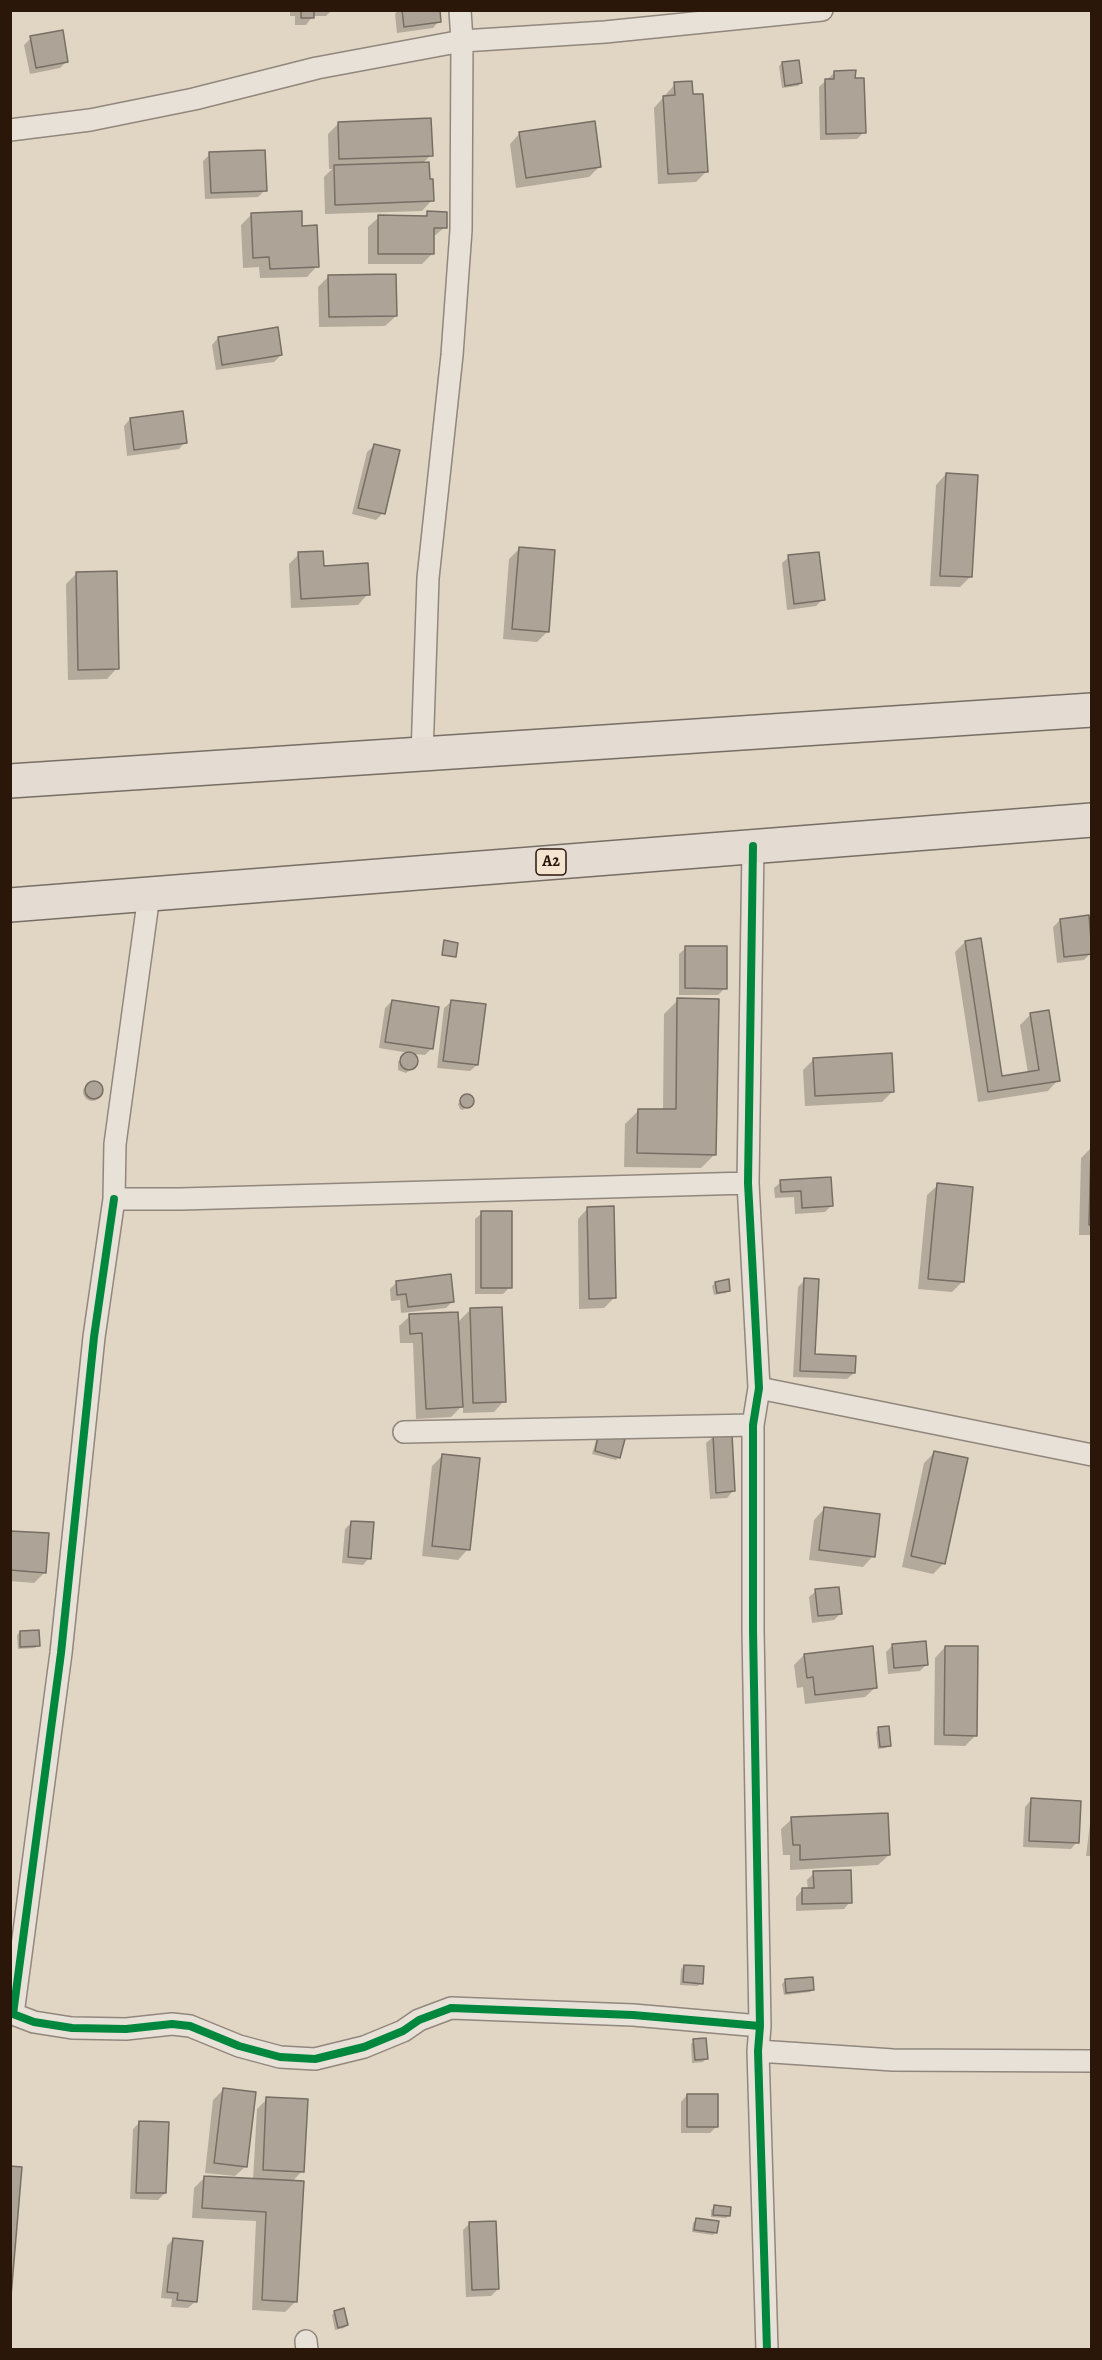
<!DOCTYPE html>
<style>
body{margin:0}
#map{position:relative;width:1102px;height:2360px;overflow:hidden;background:#e1d5c4;font-family:Alegreya,serif}
canvas{display:block}
.frame{position:absolute;inset:0;border:12px solid #2b160a;pointer-events:none}
</style>
<div id="map">
<canvas width="1102" height="2360"></canvas>
<div class="frame"></div>
</div>
<script>
const context = document.querySelector('canvas').getContext('2d');
context.lineJoin = 'round';
function paint(path, color) { context.fillStyle = color; context.fill(path, 'evenodd'); }
const shape = rows => new Path2D(rows.map(r => 'M' + r).join(''));
function strokePath(path, color, width, dash) { context.strokeStyle = color; context.lineWidth = width; context.lineCap = dash ? 'butt' : 'round'; context.setLineDash(dash || []); context.stroke(path); }
function drawText(font, color, halo, rows, align = 'center') {
  context.font = font + ' Alegreya,serif'; context.lineWidth = 4.5; context.setLineDash([]); context.textBaseline = 'middle'; context.strokeStyle = halo; context.fillStyle = color; for (const [text, x, y, turn = 0] of rows) {
    context.save(); context.translate(x, y); context.rotate((+turn || 0) * Math.PI / 180); context.textAlign = isNaN(turn) ? turn : align; if (halo) context.strokeText(text, 0, 0); context.fillText(text, 0, 0); context.restore();
  }
}
paint(shape([
 [290,10,332,10,326,16,313,16,306,25,295,25,295,16,290,16],
 [398,10,438,10,439,21,433,28,397,33,395,14],
 [31,38,67,61,60,68,30,74,24,45],
 [782,63,801,83,798,86,782,88,779,66],
 [835,72,854,80,864,132,857,139,820,140,819,87],
 [675,84,706,172,696,182,658,184,654,108],
 [338,124,431,155,423,163,432,200,422,211,325,214,324,177,332,169,329,169,328,134],
 [520,133,600,166,589,177,516,188,510,144],
 [210,154,265,190,258,197,205,199,203,161],
 [428,213,445,227,432,238,432,254,422,264,368,264,368,227,379,217,424,217],
 [251,215,301,228,317,266,307,277,260,278,259,267,243,268,241,225],
 [329,276,396,316,385,326,319,327,318,287],
 [218,338,281,355,274,362,216,370,212,345],
 [130,419,185,442,179,449,127,456,124,426],
 [374,446,383,513,376,520,352,514,367,452],
 [946,474,970,577,960,587,930,586,936,485],
 [519,549,547,632,537,642,503,639,509,559],
 [299,554,322,568,368,594,358,605,291,608,289,564],
 [789,557,823,599,816,606,787,610,782,563],
 [77,573,117,668,107,679,68,680,66,584],
 [1060,920,1091,953,1084,960,1057,963,1053,927],
 [965,942,1001,1077,1028,1073,1020,1025,1031,1014,1058,1080,1048,1091,978,1102,955,952],
 [686,948,725,988,718,995,679,995,679,954],
 [678,1000,715,1154,701,1168,624,1167,625,1124,639,1110,663,1111,664,1014],
 [392,1001,432,1048,425,1055,414,1054,417,1060,413,1068,406,1073,398,1070,398,1062,409,1053,379,1048,385,1008],
 [451,1002,477,1065,470,1071,437,1068,444,1008],
 [814,1059,893,1091,882,1102,805,1106,803,1070],
 '83 1092a9 9 0 1 1 18 0a9 9 0 1 1-18 0Z',
 [466,1096,471,1099,472,1102,463,1110,460,1109,458,1104],
 [1091,1148,1092,1235,1079,1235,1081,1158],
 [781,1182,832,1205,825,1212,795,1214,794,1197,775,1198,774,1188],
 [938,1185,963,1281,952,1292,918,1289,927,1195],
 [588,1208,614,1298,604,1308,579,1309,578,1219],
 [482,1213,510,1287,503,1294,475,1294,475,1219],
 [805,1280,814,1355,854,1373,847,1379,793,1377,798,1287],
 [396,1283,453,1301,446,1308,401,1313,400,1300,391,1301,390,1289],
 [715,1283,729,1290,726,1293,714,1295,712,1286],
 [470,1310,504,1401,494,1412,463,1413,463,1405,451,1417,416,1419,413,1343,400,1343,399,1326,410,1316,457,1323],
 [597,1437,619,1457,616,1460,592,1454],
 [713,1437,733,1491,727,1498,710,1499,706,1443],
 [935,1452,944,1563,933,1574,902,1567,924,1463],
 [442,1456,468,1549,458,1560,422,1556,432,1466],
 [824,1509,873,1556,863,1567,809,1560,814,1520],
 [352,1522,369,1558,363,1565,342,1563,345,1529],
 [10,1532,45,1572,34,1583,10,1581],
 [816,1591,840,1614,834,1620,812,1623,809,1597],
 [20,1632,38,1645,35,1648,18,1649,17,1635],
 [893,1645,927,1664,920,1671,888,1674,886,1652],
 [945,1647,976,1735,965,1746,934,1745,935,1658],
 [804,1655,876,1687,865,1697,805,1704,803,1687,797,1688,794,1665],
 [879,1729,889,1745,886,1748,878,1749,876,1732],
 [1031,1800,1077,1842,1071,1849,1023,1847,1025,1807],
 [1092,1808,1092,1856,1086,1856],
 [792,1819,889,1855,878,1865,790,1870,790,1855,783,1855,781,1829],
 [814,1873,850,1902,844,1909,796,1911,796,1897,802,1890,808,1890,807,1880],
 [684,1966,701,1983,698,1986,680,1985,681,1969],
 [785,1981,813,1989,810,1992,784,1995,782,1984],
 [694,2041,706,2059,703,2062,692,2063,691,2044],
 [223,2090,246,2166,235,2176,205,2173,213,2100],
 [687,2095,717,2126,710,2133,681,2133,681,2102],
 [267,2099,302,2171,292,2182,296,2301,285,2312,252,2310,256,2221,192,2218,194,2188,204,2178,253,2180,257,2109],
 [140,2122,165,2193,158,2200,130,2199,133,2129],
 [714,2207,729,2215,726,2218,711,2217,711,2210],
 [696,2220,716,2232,713,2235,692,2232,693,2223],
 [470,2223,498,2289,491,2296,466,2297,463,2230],
 [173,2239,195,2302,188,2308,171,2307,172,2299,161,2298,167,2246],
 [335,2312,347,2325,344,2328,335,2330,332,2315]
]), '#0003');
const building = shape([
 [301,10,314,10,314,18,301,18,301,10],
 [402,10,440,10,441,22,404,27,402,10],
 [63,30,68,62,36,68,30,36,63,30],
 [799,60,802,83,785,86,782,62,799,60],
 [856,70,855,78,864,78,866,133,826,134,825,79,834,79,834,71,856,70],
 [692,81,693,94,703,94,708,172,668,174,663,96,675,95,674,82,692,81],
 [431,118,433,156,339,159,338,122,431,118],
 [595,121,601,167,526,178,519,132,595,121],
 [265,150,267,191,211,193,209,152,265,150],
 [429,162,430,179,433,179,434,201,335,205,334,165,429,162],
 [302,211,302,226,317,225,319,267,270,269,269,257,253,258,251,213,302,211],
 [427,211,447,212,447,228,434,228,434,254,378,254,378,215,427,216,427,211],
 [396,274,397,316,329,317,328,275,396,274],
 [278,327,282,355,222,365,218,337,278,327],
 [183,411,187,443,134,450,130,418,183,411],
 [374,444,400,450,385,514,358,508,374,444],
 [946,473,978,475,972,577,940,576,946,473],
 [519,547,555,550,549,632,512,629,519,547],
 [323,551,324,566,368,563,370,595,301,599,298,552,323,551],
 [819,552,825,600,794,604,788,555,819,552],
 [117,571,119,669,78,670,76,572,117,571],
 [1089,915,1092,954,1064,957,1060,919,1089,915],
 [981,938,1002,1076,1039,1070,1030,1013,1049,1010,1060,1081,988,1092,965,941,981,938],
 [444,940,458,943,456,957,442,955,444,940],
 [685,946,727,946,727,989,685,988,685,946],
 [677,998,719,999,716,1155,637,1153,638,1109,676,1109,677,998],
 [392,1000,439,1007,433,1049,385,1042,392,1000],
 [451,1000,486,1004,478,1065,443,1061,451,1000],
 '400 1061a9 9 0 1 1 18 0a9 9 0 1 1-18 0Z',
 [892,1053,894,1092,815,1096,813,1058,892,1053],
 '85 1090a9 9 0 1 1 18 0a9 9 0 1 1-18 0Z',
 '460 1101a7 7 0 1 1 14 0a7 7 0 1 1-14 0Z',
 [1091,1146,1092,1146,1092,1225,1089,1225,1091,1146],
 [831,1177,833,1206,802,1208,801,1191,781,1192,780,1180,831,1177],
 [937,1183,973,1187,964,1282,928,1279,937,1183],
 [614,1206,616,1298,589,1299,587,1207,614,1206],
 [481,1211,512,1211,512,1288,481,1288,481,1211],
 [451,1274,454,1302,408,1307,406,1294,397,1295,396,1281,451,1274],
 [804,1278,819,1279,815,1354,856,1356,855,1373,800,1371,804,1278],
 [729,1279,730,1291,717,1293,715,1282,729,1279],
 [502,1307,506,1402,473,1403,470,1308,502,1307],
 [458,1312,463,1407,426,1409,422,1333,410,1334,409,1314,458,1312],
 [599,1432,625,1439,620,1458,595,1451,599,1432],
 [732,1434,735,1491,716,1493,713,1435,732,1434],
 [934,1451,968,1458,945,1564,911,1556,934,1451],
 [442,1454,480,1458,470,1550,432,1546,442,1454],
 [824,1507,880,1514,875,1557,819,1550,824,1507],
 [351,1521,374,1522,371,1559,348,1557,351,1521],
 [10,1531,49,1533,46,1573,10,1570,10,1531],
 [839,1587,842,1614,818,1616,815,1589,839,1587],
 [39,1630,40,1646,20,1647,20,1631,39,1630],
 [926,1641,928,1665,894,1668,892,1644,926,1641],
 [873,1646,877,1688,815,1695,813,1677,807,1678,804,1654,873,1646],
 [945,1646,978,1646,977,1736,944,1735,945,1646],
 [889,1726,891,1746,880,1747,878,1727,889,1726],
 [1031,1798,1081,1801,1079,1843,1029,1841,1031,1798],
 [888,1813,890,1855,800,1860,800,1845,793,1845,791,1817,888,1813],
 [851,1870,852,1903,802,1904,802,1888,814,1888,813,1871,851,1870],
 [684,1965,704,1966,703,1984,683,1982,684,1965],
 [813,1977,814,1990,786,1993,785,1979,813,1977],
 [706,2038,708,2059,695,2060,693,2039,706,2038],
 [223,2088,256,2092,247,2167,214,2163,223,2088],
 [687,2094,718,2094,718,2127,687,2127,687,2094],
 [266,2097,308,2099,304,2172,263,2170,266,2097],
 [139,2121,169,2122,166,2193,136,2193,139,2121],
 [10,2166,22,2167,10,2308,10,2166],
 [204,2176,304,2181,297,2302,262,2300,266,2212,202,2208,204,2176],
 [714,2205,731,2207,730,2216,713,2215,714,2205],
 [696,2218,719,2221,717,2233,694,2230,696,2218],
 [496,2221,499,2289,472,2290,469,2222,496,2221],
 [173,2238,203,2241,197,2302,177,2300,178,2293,167,2292,173,2238],
 [344,2308,348,2325,338,2328,334,2311,344,2308]
]);
paint(building, '#ada397');
strokePath(building, '#776e64', 1.5);
const street = shape([
 [10,130,90,120,194,99,317,68,462,41,605,32,822,10],
 [422,755,428,578,452,355,461,230,462,41,460,10],
 [753,846,748,1183,759,1388,753,1425,753,1630,760,2026,758,2051,767,2350],
 [149,895,115,1144,114,1199,181,1199,748,1183],
 [114,1199,94,1337,61,1653,13,2014,34,2022,72,2028,126,2029,172,2024,190,2026,239,2046,280,2057,315,2059,364,2047,403,2031,419,2020,451,2008,633,2015,760,2026],
 [759,1388,1092,1455],
 [404,1432,753,1425],
 [758,2051,893,2060,1092,2061],
 [306,2341,307,2350]
]);
const highway = shape([
 [10,781,1092,710],
 [10,905,1092,820]
]);
strokePath(street, '#91877c', 24);
strokePath(highway, '#776e64', 36);
strokePath(street, '#e7e1d8', 21);
strokePath(highway, '#e4dcd2', 33);
strokePath(shape([
 [753,846,748,1183,759,1388,753,1425,753,1630,760,2026,758,2051,767,2350],
 [114,1199,94,1337,61,1653,13,2014,34,2022,72,2028,126,2029,172,2024,190,2026,239,2046,280,2057,315,2059,364,2047,403,2031,419,2020,451,2008,633,2015,760,2026]
]), '#00873e', 8);
for (const [x, y, w] of [
 [551,862,30]
]) { const box = new Path2D(); box.roundRect(x - w / 2, y - 13, w, 26, 4.5); context.fillStyle = '#f4e5d0'; context.fill(box); strokePath(box, '#2b160a', 1.5); }
drawText('bold 16px', '#2b160a', null, [
 ["A2",551,862]
]);
</script>
